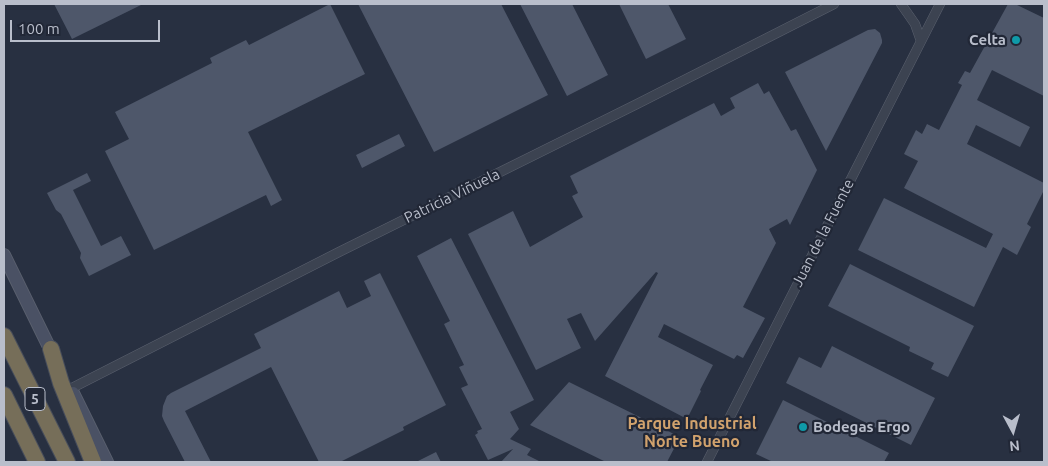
<!DOCTYPE html>
<meta charset="utf-8">
<style>
body{margin:0}
#map{position:relative;width:1048px;height:466px;overflow:hidden;background:#283041;font-family:Ubuntu,sans-serif}
canvas{display:block}
.frame{position:absolute;inset:0;border:5px solid #b9becb;pointer-events:none}
.north{position:absolute;left:988px;top:406px;width:50px;height:50px;-webkit-text-stroke:4px #212736;paint-order:stroke;rotate:174deg;font-size:14px;font-weight:700;line-height:20px;text-align:center;color:#b9becb}
.north::after{content:'';display:block;margin:auto;width:18px;height:22px;background:#b9becb;clip-path:polygon(50% 0,100% 100%,50% 72%,0 100%)}
.scale{position:absolute;left:10px;top:20px;width:150px;height:22px;box-sizing:border-box;border:2px solid #b9becb;border-top:0;padding-left:6px;font-size:15px;line-height:18px;white-space:nowrap;color:#b9becb;-webkit-text-stroke:4px #212736;paint-order:stroke}
</style>
<div id="map">
<canvas width="1048" height="466"></canvas>
<div class="frame"></div>
<div class="north">N</div>
<div class="scale">100 m</div>
</div>
<script>
const context = document.querySelector('canvas').getContext('2d');
context.lineJoin = 'round';
function paint(path, color) { context.fillStyle = color; context.fill(path, 'evenodd'); }
const shape = rows => new Path2D(rows.map(r => 'M' + r).join(''));
function strokePath(path, color, width, dash) { context.strokeStyle = color; context.lineWidth = width; context.lineCap = dash ? 'butt' : 'round'; context.setLineDash(dash || []); context.stroke(path); }
function drawText(font, color, halo, rows, align = 'center') {
  context.font = font + ' Ubuntu,sans-serif'; context.lineWidth = 4.5; context.setLineDash([]); context.textBaseline = 'middle'; context.strokeStyle = halo; context.fillStyle = color; for (const [text, x, y, turn = 0] of rows) {
    context.save(); context.translate(x, y); context.rotate((+turn || 0) * Math.PI / 180); context.textAlign = isNaN(turn) ? turn : align; if (halo) context.strokeText(text, 0, 0); context.fillText(text, 0, 0); context.restore();
  }
}
paint(shape([
 [54,4,143,4,72,39],
 [330,4,365,74,248,132,282,200,271,206,266,195,154,250,105,151,129,139,115,112,212,63,210,58,246,40,249,45],
 [358,4,501,4,548,95,434,152],
 [520,4,572,4,608,75,567,96],
 [619,4,668,4,686,39,646,59],
 [1008,4,1015,4,1044,18,1044,96,992,70,977,100,1030,127,1020,147,976,125,967,144,1044,183,1044,190,1027,224,1031,227,1017,255,1003,247,974,307,858,250,884,198,986,248,993,234,904,188,918,161,904,154,916,130,922,134,927,124,939,130,962,85,958,83,965,71,970,73],
 [875,29,880,33,882,40,882,43,826,151,785,72,868,30],
 [758,83,764,94,769,91,791,131,796,129,817,170,790,225,787,219,769,229,776,243,743,307,765,318,743,358,737,355,734,359,664,324,658,337,713,365,700,390,701,391,687,419,605,376,658,273,656,272,595,341,581,313,567,319,581,348,536,370,468,234,513,211,530,247,583,217,572,196,578,193,570,176,714,103,721,116,735,108,730,98],
 [399,134,405,146,362,168,356,155],
 [87,173,91,181,73,190,101,246,121,236,131,255,89,276,80,258,81,253,61,214,56,210,47,193],
 [451,238,534,400,510,412,519,429,510,439,531,449,527,455,541,462,501,462,513,449,488,460,475,435,478,433,477,431,482,429,461,388,468,385,459,367,464,365,444,324,450,321,417,256],
 [850,264,974,326,948,377,931,369,934,363,909,351,910,347,828,306],
 [380,273,446,405,403,427,404,430,340,462,319,462,271,367,185,411,211,462,185,462,164,421,162,416,163,406,167,396,171,393,261,348,254,334,339,291,347,308,371,296,364,281],
 [832,346,935,398,911,445,786,383,799,357,821,368],
 [569,382,680,437,667,462,606,462,530,425],
 [783,400,889,453,884,462,773,462,756,454],
 [436,452,441,462,416,462]
]), '#4e576a');
const minor = shape([
 [901,4,915,24,921,41],
 [70,389,339,252,637,104,834,4],
 [707,462,940,4]
]);
const secondary = shape([
 [4,255,54,357],
 [73,393,107,462]
]);
const motorway = shape([
 [4,336,67,462],
 [51,349,61,383,93,462],
 [4,395,37,462]
]);
strokePath(minor, '#5a606e', 10);
strokePath(secondary, '#5a606e', 14);
strokePath(motorway, '#474d5b', 18);
strokePath(minor, '#3c4351', 9);
strokePath(secondary, '#4a5164', 12);
strokePath(motorway, '#766e59', 16);
for (const [x, y, r, color] of [
 [1016,40,5,"#0f9aa8"],
 [803,427,5,"#0f9aa8"]
]) { const dot = new Path2D(); dot.arc(x, y, r, 0, 2 * Math.PI); context.fillStyle = color; context.fill(dot); strokePath(dot, '#212736', 2); }
for (const [x, y, w] of [
 [35,399,20]
]) { const box = new Path2D(); box.roundRect(x - w / 2, y - 11.5, w, 23, 4); context.fillStyle = '#212736'; context.fill(box); strokePath(box, '#b9becb', 1); }
drawText('bold 14px', '#b9becb', null, [
 ["5",35,399]
]);
drawText('bold 15px', '#b9becb', '#212736', [
 ["Celta",1006,40],
 ["Bodegas Ergo",813,427,"left"]
], 'right');
drawText('15px', '#b9becb', '#212736', [
 ["Patricia Viñuela",452,196,-26],
 ["Juan de la Fuente",823,233,-63]
]);
drawText('bold 16px', '#d1a26d', '#212736', [
 ["Parque Industrial",692,424],
 ["Norte Bueno",692,442]
]);
</script>
